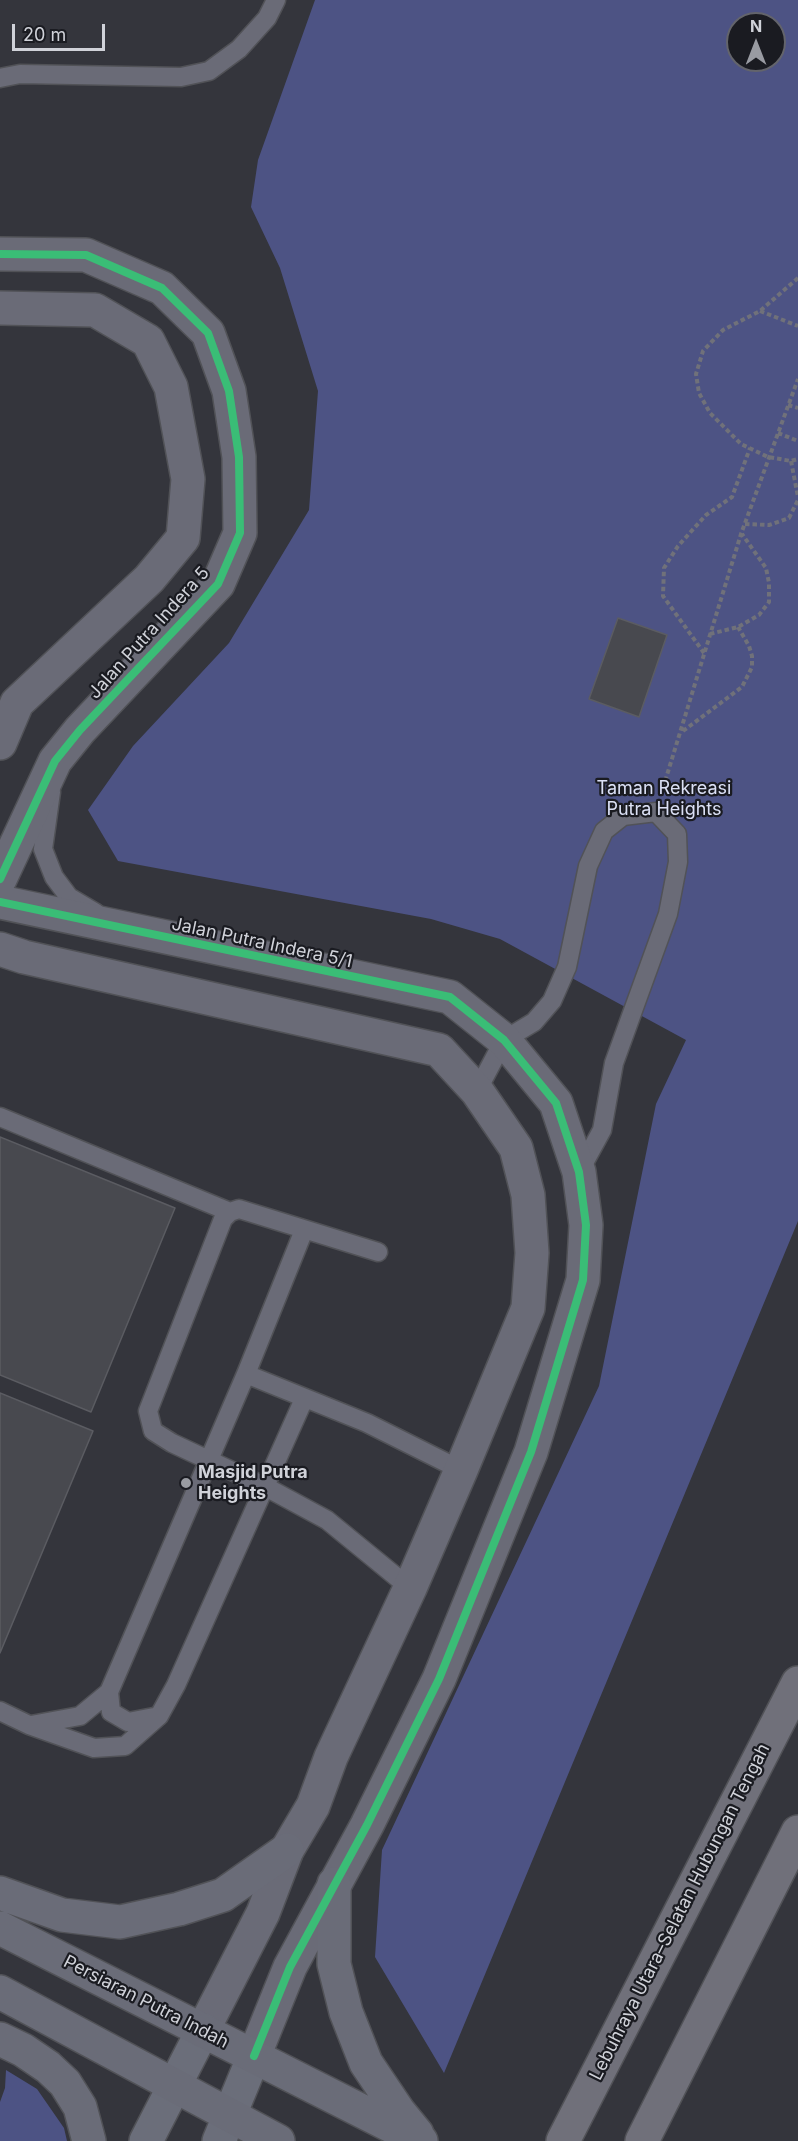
<!DOCTYPE html>
<meta charset="utf-8">
<style>
body{margin:0}
#map{position:relative;width:798px;height:2141px;overflow:hidden;background:#34353c;font-family:Inter,sans-serif}
canvas{display:block}
.north{position:absolute;left:726px;top:12px;width:60px;height:60px;box-sizing:border-box;background:#1a1b21;border:2px solid #63646b;border-radius:50%;rotate:0deg;font-size:16px;font-weight:700;line-height:24px;text-align:center;color:#d0d2d9}
.north::after{content:'';display:block;margin:auto;width:21px;height:27px;background:#999ba2;clip-path:polygon(50% 0,100% 100%,50% 72%,0 100%)}
.scale{position:absolute;left:12px;top:24px;width:93px;height:27px;box-sizing:border-box;border:3px solid #d0d2d9;border-top:0;padding-left:8px;font-size:18px;line-height:21px;white-space:nowrap;color:#d0d2d9;-webkit-text-stroke:4px #1a1b21;paint-order:stroke}
</style>
<div id="map">
<canvas width="798" height="2141"></canvas>
<div class="north">N</div>
<div class="scale">20 m</div>
</div>
<script>
const context = document.querySelector('canvas').getContext('2d');
context.lineJoin = 'round';
function paint(path, color) { context.fillStyle = color; context.fill(path, 'evenodd'); }
const shape = rows => new Path2D(rows.map(r => 'M' + r).join(''));
function strokePath(path, color, width, dash) { context.strokeStyle = color; context.lineWidth = width; context.lineCap = dash ? 'butt' : 'round'; context.setLineDash(dash || []); context.stroke(path); }
function drawText(font, color, halo, rows, align = 'center') {
  context.font = font + ' Inter,sans-serif'; context.lineWidth = 4.5; context.setLineDash([]); context.textBaseline = 'middle'; context.strokeStyle = halo; context.fillStyle = color; for (const [text, x, y, turn = 0] of rows) {
    context.save(); context.translate(x, y); context.rotate((+turn || 0) * Math.PI / 180); context.textAlign = isNaN(turn) ? turn : align; if (halo) context.strokeText(text, 0, 0); context.fillText(text, 0, 0); context.restore();
  }
}
paint(shape([
 [315,0,798,0,798,1221,444,2073,375,1957,382,1850,599,1386,656,1104,686,1040,500,939,431,919,118,861,88,810,133,746,229,643,309,510,318,391,280,268,251,207,258,160],
 [738,24,774,24,774,60,738,60],
 [6,2070,37,2089,64,2128,67,2141,0,2141,0,2102,5,2088]
]), '#4d5384');
const building = shape([
 [618,618,667,635,639,717,589,699,618,618],
 [0,1137,175,1208,91,1412,0,1375,0,1137],
 [0,1393,93,1431,0,1653,0,1393]
]);
paint(building, '#48494f');
strokePath(building, '#5b5c62', 1.5);
const lane = shape([
 [0,78,20,74,181,77,209,71,239,49,267,18,276,0],
 [51,792,43,849,54,877,69,897,96,913],
 [477,1091,504,1040,534,1022,552,1001,567,967,588,866,604,831,623,816,656,812,677,834,678,862,668,914,614,1063,602,1130,579,1172],
 [0,1117,230,1212],
 [378,1252,239,1209,230,1212,223,1219,148,1411,153,1431,172,1443,264,1486,327,1520,410,1588],
 [246,1374,367,1423,461,1470],
 [0,1711,29,1725,94,1748,125,1746,159,1716,176,1685,304,1399],
 [159,1716,128,1722,111,1712,109,1692,246,1374,304,1230],
 [31,1725,80,1716,109,1692]
]);
const street = shape([
 [0,254,86,255,162,288,208,333,229,391,239,457,240,533,218,584,80,730,55,761,0,879],
 [0,308,95,310,148,341,171,387,188,479,183,538,149,579,17,703,0,743],
 [0,902,450,997,504,1040,556,1103,579,1172,586,1225,583,1280,531,1452,439,1679,367,1825,290,1967,254,2056],
 [0,949,24,957,439,1050,477,1091,516,1148,528,1195,532,1253,528,1308,461,1470,410,1588,331,1757,313,1806,287,1850,263,1913,203,2030]
]);
const secondary = shape([
 [146,2141,203,2030],
 [219,2141,254,2056]
]);
const primary = shape([
 [334,1884,334,1964,346,2012,366,2063,399,2112,417,2134],
 [0,1893,62,1915,120,1922,179,1909,223,1895,287,1850],
 [0,1928,421,2141],
 [0,1992,278,2141],
 [0,2039,23,2050,48,2067,65,2083,80,2107,89,2141]
]);
const highway = shape([
 [563,2141,798,1683],
 [642,2141,798,1832]
]);
strokePath(lane, '#515257', 21);
strokePath(street, '#515257', 36);
strokePath(secondary, '#515257', 36);
strokePath(primary, '#515257', 36);
strokePath(highway, '#515257', 36);
strokePath(shape([
 [798,278,760,311,723,330,703,351,696,374,699,393,710,413,741,444,768,457,791,461,798,459],
 [760,311,798,326],
 [788,405,798,408],
 [778,433,798,441],
 [791,461,798,497],
 [745,524,769,525,789,518,798,500],
 [710,634,738,627,759,615,769,602,769,583,766,568,742,534],
 [704,653,663,596,664,568,678,546,706,515,732,497,750,448],
 [683,731,742,687,752,667,752,656,749,646,738,627],
 [663,788,741,534,798,379]
]), '#70717a', 4, [4.5, 3]);
strokePath(lane, '#6a6b77', 18);
strokePath(street, '#6a6b77', 33);
strokePath(secondary, '#6b6e7a', 33);
strokePath(primary, '#6a6c78', 33);
strokePath(highway, '#70707a', 33);
strokePath(shape([
 [0,254,86,255,162,288,208,333,229,391,239,457,240,533,218,584,80,730,55,761,0,879],
 [0,902,450,997,504,1040,556,1103,579,1172,586,1225,583,1280,531,1452,439,1679,367,1825,290,1967,254,2056]
]), '#3abd76', 8);
for (const [x, y, r, color] of [
 [186,1483,6,"#999ba2"]
]) { const dot = new Path2D(); dot.arc(x, y, r, 0, 2 * Math.PI); context.fillStyle = color; context.fill(dot); strokePath(dot, '#1a1b21', 2); }
drawText('18px', '#d0d2d9', '#1a1b21', [
 ["Jalan Putra Indera 5",149,633,-48],
 ["Jalan Putra Indera 5/1",262,943,12],
 ["Lebuhraya Utara–Selatan Hubungan Tengah",680,1912,-63],
 ["Persiaran Putra Indah",146,2002,27]
]);
drawText('18px', '#dbe0f5', '#1a1b21', [
 ["Taman Rekreasi",664,789],
 ["Putra Heights",664,810]
]);
drawText('bold 18px', '#d0d2d9', '#1a1b21', [
 ["Masjid Putra",198,1473],
 ["Heights",198,1494]
], 'left');
</script>
